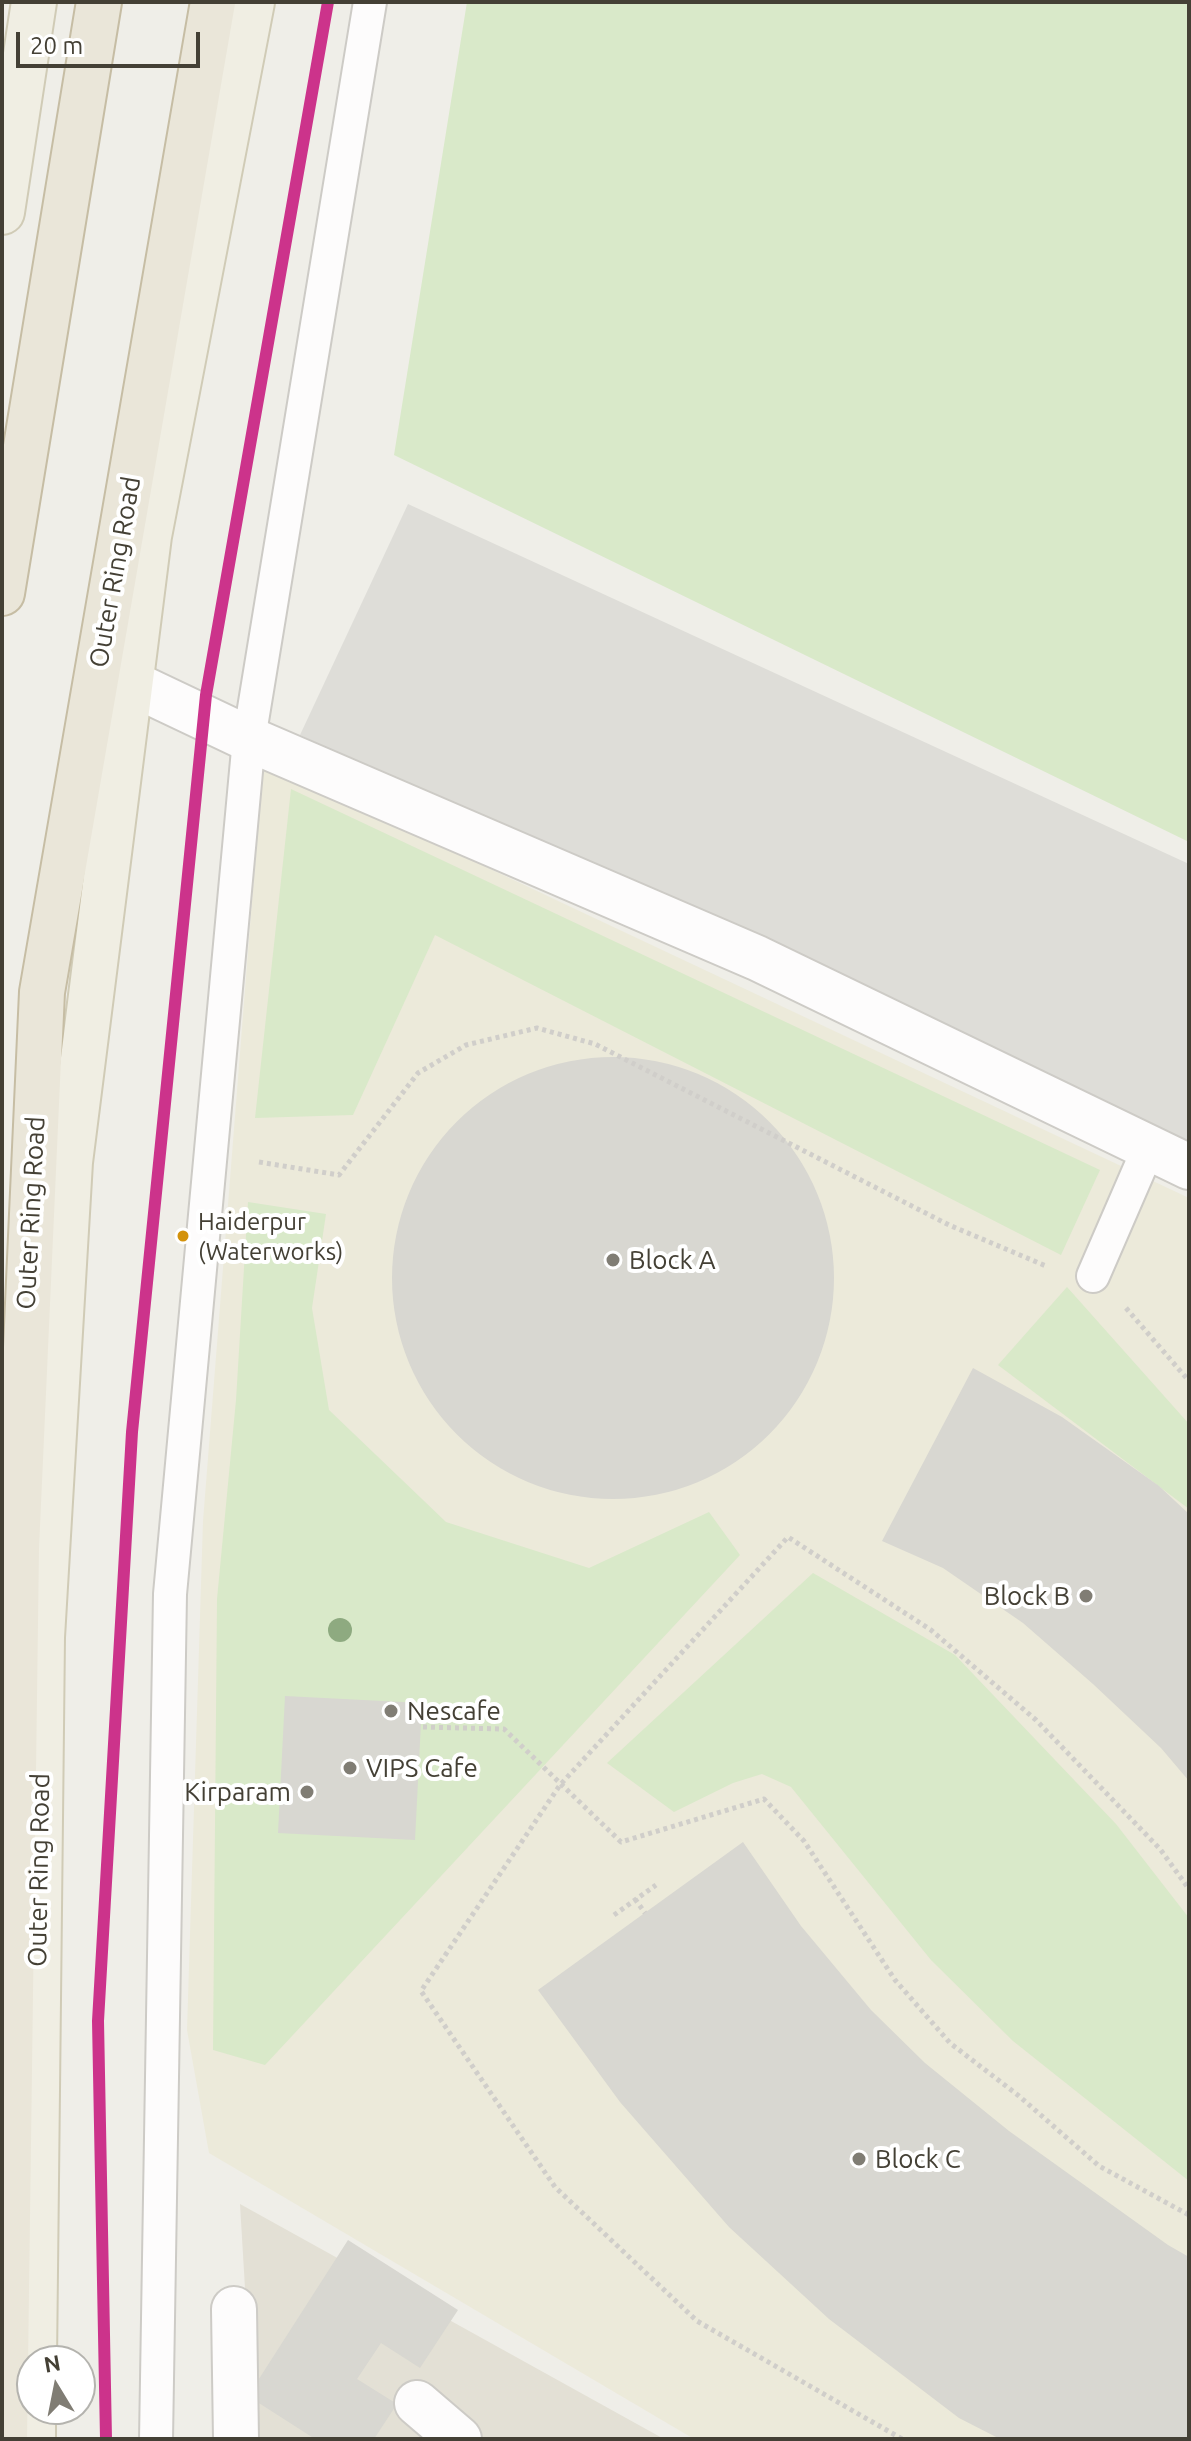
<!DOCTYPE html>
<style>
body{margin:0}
#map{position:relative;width:1191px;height:2441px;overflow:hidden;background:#efeee8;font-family:Ubuntu,sans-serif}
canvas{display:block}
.frame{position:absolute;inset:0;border:4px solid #444035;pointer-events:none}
.north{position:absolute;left:16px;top:2345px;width:80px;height:80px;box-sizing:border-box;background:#fff;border:2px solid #b4b3ae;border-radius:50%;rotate:350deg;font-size:22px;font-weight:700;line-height:32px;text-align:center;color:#444035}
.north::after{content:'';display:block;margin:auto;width:28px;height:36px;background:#807d74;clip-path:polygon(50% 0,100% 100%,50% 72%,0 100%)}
.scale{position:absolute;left:16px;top:32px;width:184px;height:36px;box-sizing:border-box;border:4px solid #444035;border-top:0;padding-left:10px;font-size:24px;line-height:28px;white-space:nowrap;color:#444035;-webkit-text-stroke:6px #fff;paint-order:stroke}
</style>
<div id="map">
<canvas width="1191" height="2441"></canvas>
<div class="frame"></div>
<div class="north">N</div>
<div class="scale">20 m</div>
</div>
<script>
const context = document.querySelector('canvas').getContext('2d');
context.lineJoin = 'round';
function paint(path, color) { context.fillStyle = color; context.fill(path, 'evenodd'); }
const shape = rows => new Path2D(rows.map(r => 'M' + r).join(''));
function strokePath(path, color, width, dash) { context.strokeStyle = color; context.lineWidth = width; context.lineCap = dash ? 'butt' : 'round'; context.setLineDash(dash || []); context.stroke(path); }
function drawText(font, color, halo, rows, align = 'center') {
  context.font = font + ' Ubuntu,sans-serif'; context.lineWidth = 8; context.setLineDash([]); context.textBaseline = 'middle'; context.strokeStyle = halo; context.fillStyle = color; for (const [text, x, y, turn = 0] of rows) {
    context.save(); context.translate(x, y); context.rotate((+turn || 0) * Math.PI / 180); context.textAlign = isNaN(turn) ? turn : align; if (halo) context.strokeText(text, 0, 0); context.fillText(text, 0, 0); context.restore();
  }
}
paint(shape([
 [240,2204,664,2439,254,2439]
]), '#e3e0d5');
paint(shape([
 [263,762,1189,1198,1189,2439,694,2439,209,2153,187,2030,203,1521]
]), '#eceada');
paint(shape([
 [467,2,1189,2,1189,842,394,455],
 [291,789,1100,1170,1061,1255,435,935,353,1115,255,1118],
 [248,1202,326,1214,312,1308,329,1410,446,1522,589,1568,709,1512,740,1555,265,2065,213,2050,217,1599,236,1400],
 [1067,1287,1189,1424,1189,1509,998,1365],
 [813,1573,955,1655,1116,1824,1189,1918,1189,2181,1013,2041,931,1960,791,1787,762,1774,733,1783,674,1812,607,1763]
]), '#d9e9c9');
paint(shape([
 [408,504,1189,864,1189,1145,300,735]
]), '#deddd8');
paint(shape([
 '392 1278a221 221 0 1 1 442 0a221 221 0 1 1-442 0Z',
 [973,1368,1062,1417,1159,1486,1189,1514,1189,1781,1161,1748,1093,1684,1023,1623,943,1568,882,1541],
 [285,1696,422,1703,415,1840,278,1833],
 [743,1842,801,1926,871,2010,925,2063,1009,2131,1168,2245,1189,2257,1189,2439,1000,2439,959,2418,829,2319,729,2227,620,2102,538,1990],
 [348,2240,458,2310,420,2368,381,2343,357,2379,397,2404,374,2439,315,2439,248,2396]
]), '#d8d7d1');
const lane = shape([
 [1093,1276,1149,1147],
 [156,2439,170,1594,249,739,370,2]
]);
const street = shape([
 [131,683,249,739,757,958,1189,1167],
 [234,2309,236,2439],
 [417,2403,459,2439]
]);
const primary = shape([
 [2,212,34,2],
 [34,2361,42,1637,70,1162,149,536,252,2],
 [33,2439,33,2409]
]);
const highway = shape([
 [2,593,99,2],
 [5,2439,17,1548,42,992,213,2]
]);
strokePath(lane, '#cdcbc6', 36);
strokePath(street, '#cdcbc6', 48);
strokePath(primary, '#d0cbb6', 48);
strokePath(highway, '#c6bda4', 48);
strokePath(shape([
 [259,1162,339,1175,418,1073,466,1045,537,1028,595,1044,949,1225,1046,1266],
 [1126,1308,1189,1381],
 [423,1727,504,1729,621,1842,764,1799,804,1841,895,1980,950,2043,1019,2096,1099,2166,1189,2215],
 [635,1899,645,1913],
 [614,1915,656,1885],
 [902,2439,697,2321,555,2187,421,1991,560,1785,788,1537,931,1630,1036,1720,1160,1849,1189,1889]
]), '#d0ceca', 5, [4, 4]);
strokePath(lane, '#fdfcfc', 32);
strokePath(street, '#fdfcfc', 44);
strokePath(primary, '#f0eee3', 44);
strokePath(highway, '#eae6d9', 44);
strokePath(shape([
 [106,2439,98,2021,132,1432,206,695,328,2]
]), '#cc338b', 12);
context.fillStyle = '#8eaa80';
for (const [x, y] of [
 [340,1630]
]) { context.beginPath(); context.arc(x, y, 12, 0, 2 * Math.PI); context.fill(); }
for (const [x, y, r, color] of [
 [183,1236,7,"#d3920b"],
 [613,1260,8,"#807d74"],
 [1086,1596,8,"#807d74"],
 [391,1711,8,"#807d74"],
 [350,1768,8,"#807d74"],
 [307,1792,8,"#807d74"],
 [859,2159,8,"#807d74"]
]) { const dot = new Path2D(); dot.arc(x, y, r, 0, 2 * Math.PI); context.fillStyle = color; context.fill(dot); strokePath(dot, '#fff', 3); }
drawText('24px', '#444035', '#fff', [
 ["Haiderpur",198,1222],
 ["(Waterworks)",198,1252]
], 'left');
drawText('26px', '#444035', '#fff', [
 ["Outer Ring Road",115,572,-80],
 ["Outer Ring Road",31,1213,-87],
 ["Outer Ring Road",39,1870,-89]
]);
drawText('26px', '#444035', '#fff', [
 ["Block A",629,1260],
 ["Block B",1070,1596,"right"],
 ["Nescafe",407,1711],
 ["VIPS Cafe",366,1768],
 ["Kirparam",291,1792,"right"],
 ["Block C",875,2159]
], 'left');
</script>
